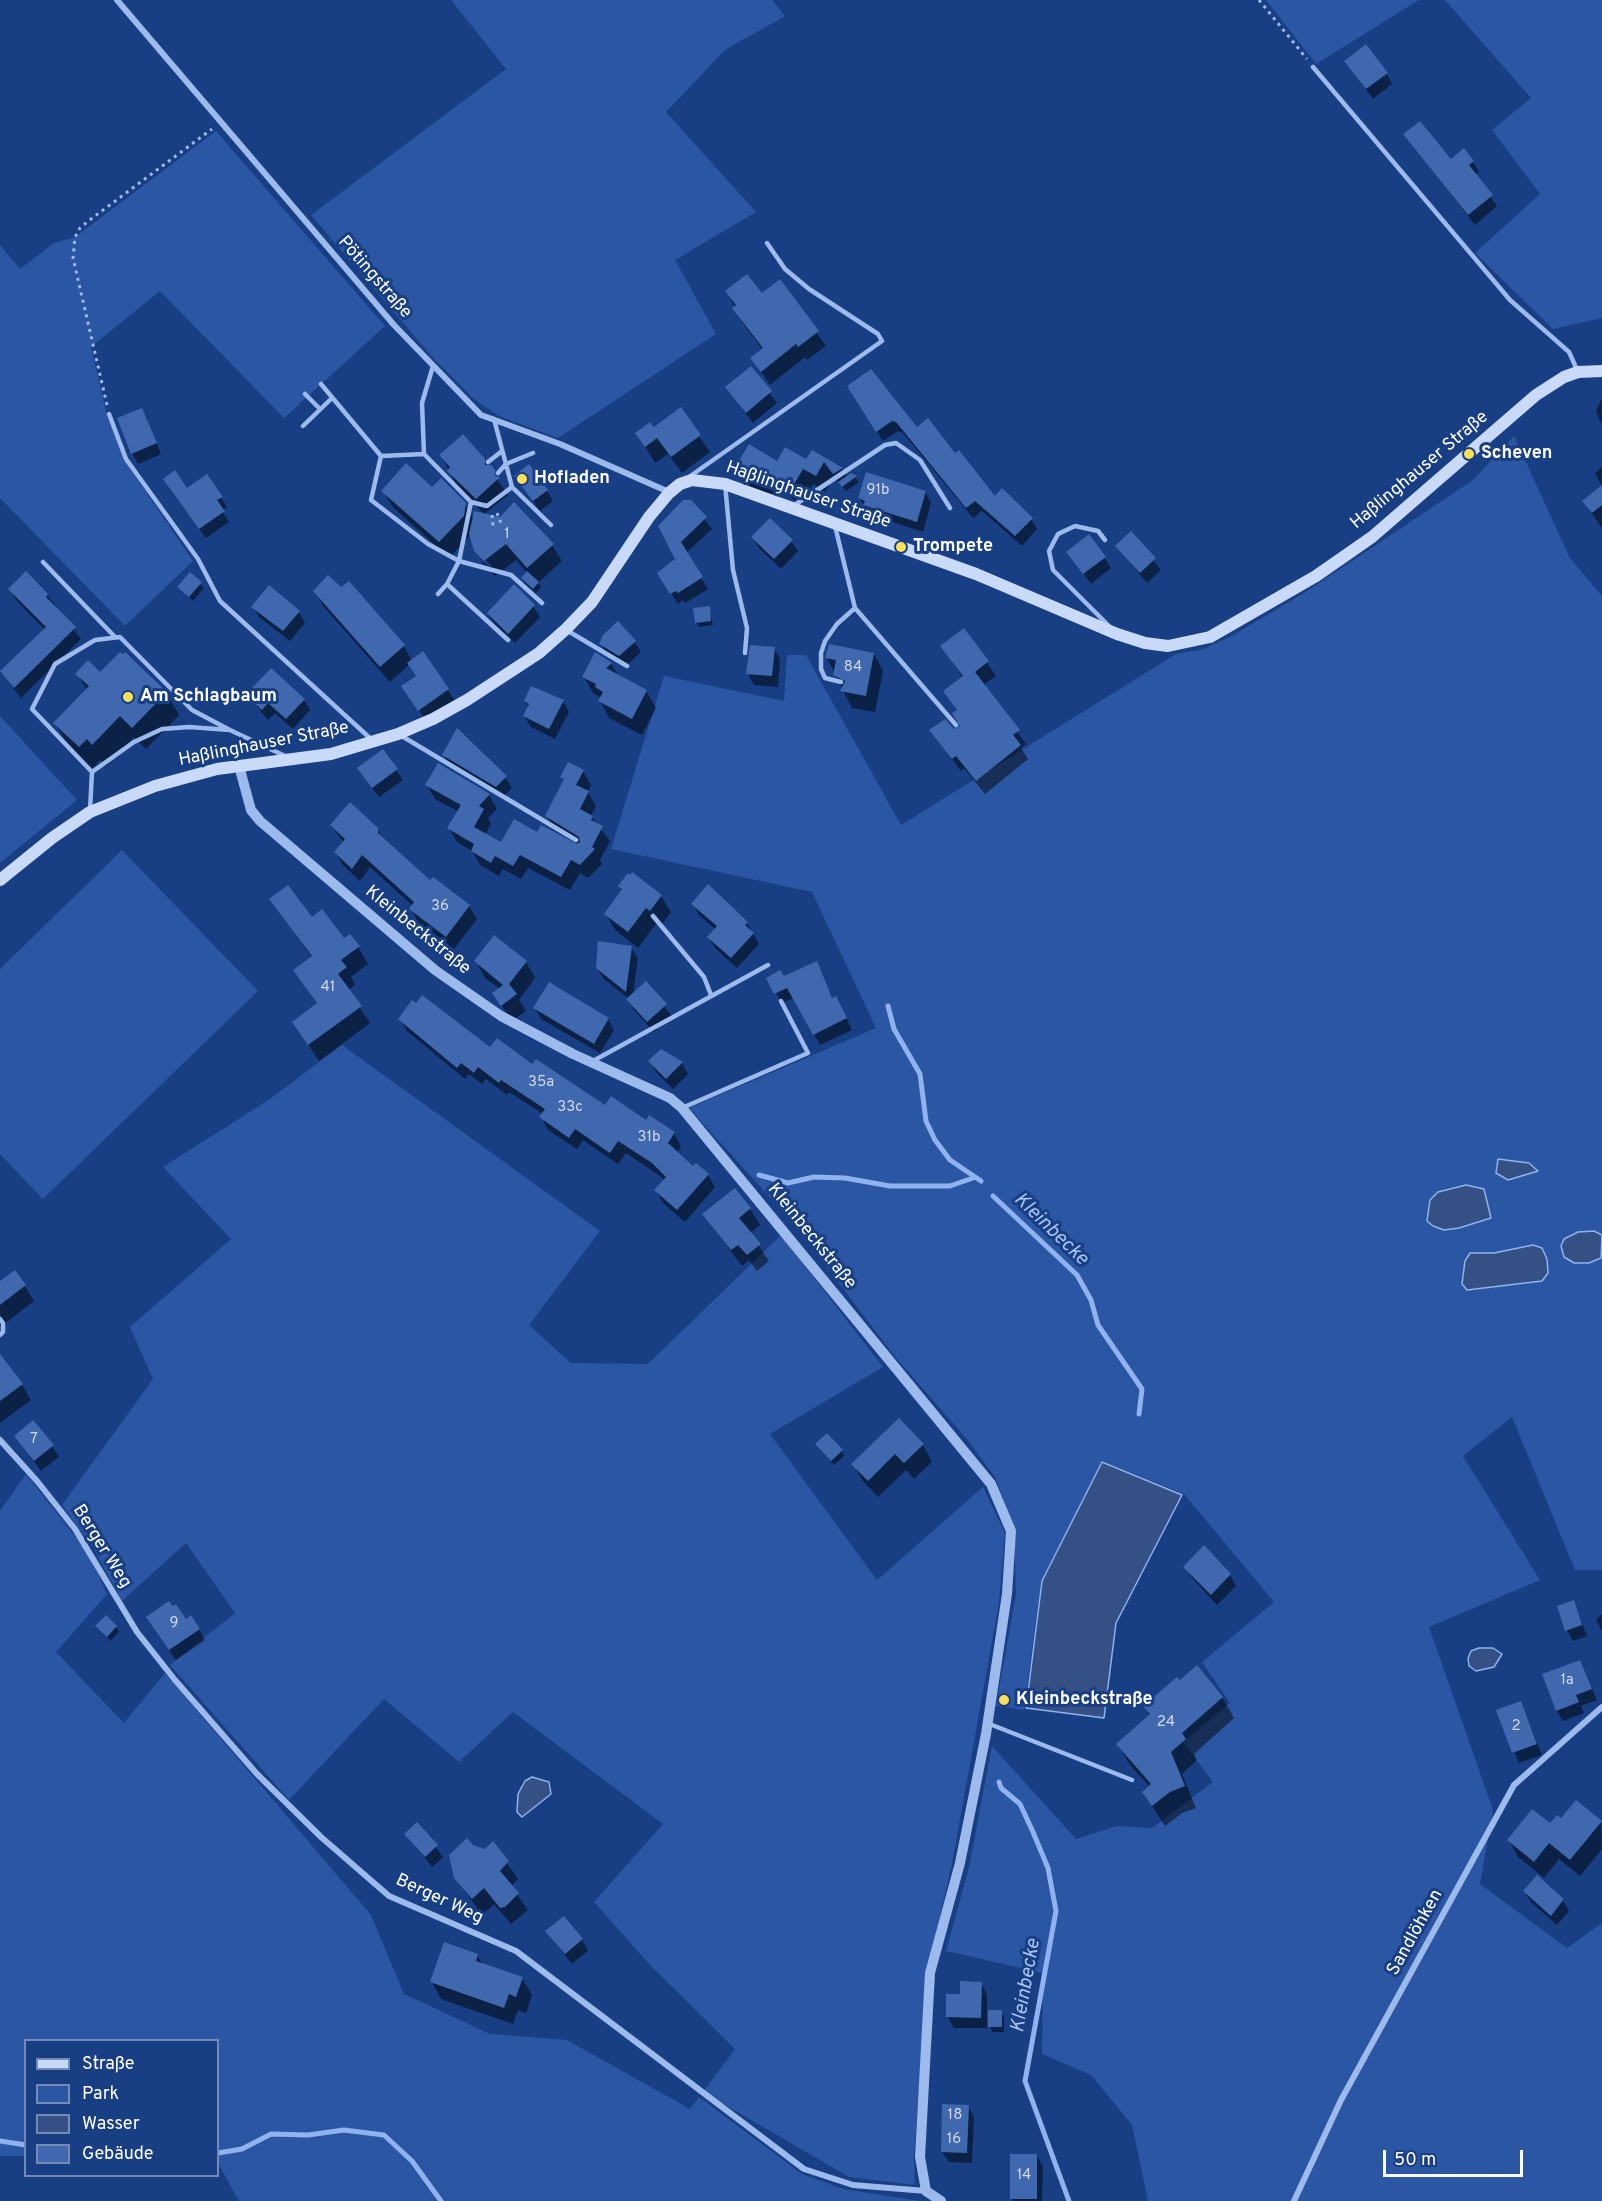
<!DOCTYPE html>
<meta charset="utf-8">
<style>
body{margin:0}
#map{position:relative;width:1602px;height:2201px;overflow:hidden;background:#183e84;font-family:Overpass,sans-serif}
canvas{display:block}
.legend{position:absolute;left:24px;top:2039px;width:195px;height:138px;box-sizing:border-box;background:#183e84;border:2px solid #748bb5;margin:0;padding:8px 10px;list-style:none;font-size:18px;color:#fff}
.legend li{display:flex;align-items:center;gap:12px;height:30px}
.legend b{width:30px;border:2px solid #748bb5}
.scale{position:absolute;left:1383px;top:2150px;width:140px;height:27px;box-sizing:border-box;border:3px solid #fff;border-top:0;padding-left:8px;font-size:18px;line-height:21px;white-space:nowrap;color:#fff;-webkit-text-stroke:4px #183e84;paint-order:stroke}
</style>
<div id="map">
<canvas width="1602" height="2201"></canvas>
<ul class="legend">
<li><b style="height:8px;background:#c9daf9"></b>Straße</li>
<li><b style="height:16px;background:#2b56a3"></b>Park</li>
<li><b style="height:16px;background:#345085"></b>Wasser</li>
<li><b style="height:16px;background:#4068ae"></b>Gebäude</li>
</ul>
<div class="scale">50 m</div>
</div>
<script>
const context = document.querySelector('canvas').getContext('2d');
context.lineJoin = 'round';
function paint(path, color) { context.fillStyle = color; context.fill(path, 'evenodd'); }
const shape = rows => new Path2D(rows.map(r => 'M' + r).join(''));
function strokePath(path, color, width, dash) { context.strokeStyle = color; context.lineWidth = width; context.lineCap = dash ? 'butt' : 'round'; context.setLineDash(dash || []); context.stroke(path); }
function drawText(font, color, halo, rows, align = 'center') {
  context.font = font + ' Overpass,sans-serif'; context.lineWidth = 6; context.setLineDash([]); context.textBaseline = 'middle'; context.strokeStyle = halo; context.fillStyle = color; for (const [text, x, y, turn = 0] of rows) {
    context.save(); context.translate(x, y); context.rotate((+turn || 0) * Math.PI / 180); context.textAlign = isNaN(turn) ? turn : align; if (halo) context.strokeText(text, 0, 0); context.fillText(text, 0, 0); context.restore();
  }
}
paint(shape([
 [451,0,772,0,785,16,725,50,666,112,756,212,675,260,716,334,558,438,499,416,475,400,434,359,311,215,506,69],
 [1266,0,1419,0,1316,64],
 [1445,0,1602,0,1602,318,1553,329,1475,253,1540,194,1492,130,1531,98],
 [216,131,385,326,284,418,160,291,91,347,107,416,125,461,193,561,125,626,0,498,0,245,20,269,54,243,75,237],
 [1514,436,1570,558,1602,596,1602,1570,1575,1570,1512,1417,1463,1456,1540,1580,1429,1627,1493,1810,1480,1884,1567,1948,1602,1923,1602,2201,1148,2201,1132,2125,1091,2075,1042,2054,1043,1973,946,1951,969,1867,992,1746,1076,1839,1117,1826,1152,1828,1213,1782,1183,1742,1230,1703,1202,1662,1274,1602,1184,1494,1102,1461,1041,1581,1024,1710,996,1706,1016,1594,1014,1529,995,1477,966,1438,896,1358,794,1224,689,1108,876,1028,812,892,611,849,664,676,784,701,787,655,806,655,901,825,1176,654,1203,649,1230,637,1304,593,1473,480],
 [0,716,77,800,0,863],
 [122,850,258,991,43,1199,0,1154,0,969],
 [342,1045,600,1231,529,1325,571,1363,648,1364,781,1235,883,1367,770,1434,877,1580,983,1487,1005,1533,999,1603,952,1864,927,1973,914,2157,915,2185,849,2177,703,2092,735,2049,651,1966,594,1902,663,1824,513,1712,459,1762,384,1699,289,1800,170,1665,235,1613,186,1543,122,1601,94,1549,62,1505,153,1379,130,1327,231,1239,163,1167,267,1101],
 [26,1474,89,1554,107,1594,56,1652,124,1723,165,1673,371,1915,404,1994,490,2034,567,2040,690,2109,699,2097,802,2174,843,2189,920,2201,239,2201,218,2163,218,2040,26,2040,25,2156,0,2156,0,1511]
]), '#2b56a3');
const water = shape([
 [1498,1159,1529,1163,1538,1171,1508,1180,1496,1173,1498,1159],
 [1466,1185,1484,1189,1491,1218,1459,1228,1444,1230,1433,1226,1427,1221,1430,1200,1438,1192,1466,1185],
 [1594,1231,1602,1235,1601,1258,1589,1263,1574,1263,1564,1257,1561,1246,1564,1239,1578,1232,1594,1231],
 [1533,1245,1542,1248,1547,1259,1548,1273,1542,1281,1467,1290,1462,1284,1465,1261,1470,1253,1494,1253,1533,1245],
 [1102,1462,1182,1495,1116,1623,1104,1718,1026,1708,1042,1581,1102,1462],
 [1479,1648,1493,1648,1502,1654,1494,1667,1476,1671,1469,1666,1468,1658,1471,1651,1479,1648],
 [532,1777,549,1782,551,1794,522,1817,517,1812,518,1794,525,1781,532,1777]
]);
paint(water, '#345085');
strokePath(water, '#8fb3ef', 1.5);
paint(shape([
 [1346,62,1386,73,1392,84,1373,99],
 [1405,135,1451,161,1473,162,1479,172,1475,175,1497,206,1475,225],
 [779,281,826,346,807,360,805,357,770,385,752,359,763,350,742,322,727,291,761,295],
 [751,368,777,403,753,423,727,388],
 [855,397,916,429,954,455,995,498,1031,519,1037,529,1022,546,982,511,973,518,903,433,898,431,883,441],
 [1602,398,1602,425,1596,411],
 [142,409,161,454,138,464,132,453],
 [680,409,710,452,682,473,668,454,655,463,637,433,654,429],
 [812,452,842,469,847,477,852,474,859,482,846,491,834,477,825,492,813,484,801,504,781,492,774,503,745,486,736,469,807,461],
 [441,455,484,460,508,495,484,514,458,488],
 [1602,467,1602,486,1595,473],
 [516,476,547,491,553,501,540,511],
 [1602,486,1602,528,1584,502],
 [170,489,221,497,227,507,222,511,229,522,206,538],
 [432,490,465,504,474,519,552,545,562,561,538,583,541,587,536,593,525,583,522,578,527,573,516,560,495,576,486,568,480,559,489,567,491,565,479,554,479,557,471,535,449,558,393,507,383,491],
 [925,492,931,503,923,532,871,515,859,498],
 [691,501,712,529,686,553,708,589,685,603,683,600,678,604,665,584,677,560],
 [1131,533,1161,570,1147,583,1117,546],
 [753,538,791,541,798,551,781,569,759,548],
 [1068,552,1105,558,1111,568,1091,584],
 [190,575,204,588,193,601,179,587],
 [349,583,404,646,412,661,448,690,454,700,426,720,409,697,417,677,410,664,390,682,324,607,315,591,341,589],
 [269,587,299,612,305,623,290,641,259,617,253,607],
 [10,589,47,595,81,639,21,698,1,672,45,630,16,600],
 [533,606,540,617,515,643,495,624,488,614],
 [709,608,713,625,699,627,696,622],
 [964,630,996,676,983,685,1026,744,1021,748,1028,759,985,794,964,768,961,771,931,731,954,731,962,727,957,711,945,691,963,678,942,646],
 [635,642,641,652,626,666,607,655,601,644],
 [774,649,780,659,778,687,754,685,748,674],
 [595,654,611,664,619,677,646,691,656,708,642,735,609,718,600,701,601,698,593,693,584,677],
 [874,654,883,671,875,712,852,708,827,658],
 [77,674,100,675,166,693,179,715,146,749,134,737,106,766,100,760,92,769,68,746,55,723,87,690],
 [254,689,304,700,310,710,293,729,275,713,268,720,252,700,257,694],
 [525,701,563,701,569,712,555,739,531,727,524,716,529,707],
 [444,755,505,777,512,788,503,797,450,766],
 [396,770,403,780,379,797,366,779],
 [583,771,591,785,588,792,596,806,591,816,610,841,600,860,602,864,588,878,580,873,570,890,528,868,521,879,503,869,499,876,480,865,472,851,457,842,449,828,459,812,435,799,427,785,489,795,497,809,488,818,491,824,485,835,502,844,538,835,580,845,555,830,547,816,564,781,562,777],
 [331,825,377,829,384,840,431,882,469,906,477,919,454,949,418,922,411,909,413,906,370,867,360,881,343,865,335,852,344,843],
 [620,886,661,896,671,912,660,927,656,924,638,948,615,930,606,914,623,891],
 [271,899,312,919,358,947,368,964,351,977,355,985,348,990,370,1023,319,1061,294,1023,318,1005,295,970,312,958],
 [693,904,747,923,759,944,737,968,715,948,709,938,716,930,699,915],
 [631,948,638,958,633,995,646,983,672,1016,654,1032,634,1010,629,999,604,979,597,968],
 [476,961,526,962,535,978,519,1000,526,1011,512,1021,494,994,500,989,485,978],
 [816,963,833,999,842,1008,852,1030,820,1045,794,998,782,1003,768,979,784,978],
 [535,1008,608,1019,614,1030,600,1053,541,1019],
 [400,1019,491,1049,533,1066,605,1107,674,1133,681,1146,677,1153,694,1168,708,1175,715,1187,685,1222,663,1203,656,1190,665,1180,660,1176,626,1153,618,1164,583,1140,577,1149,548,1130,541,1117,543,1114,509,1092,507,1095,486,1079,482,1084,469,1074,465,1079,407,1031],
 [661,1051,682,1063,688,1074,673,1089,656,1072,650,1061],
 [750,1209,760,1225,750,1233,769,1261,757,1271,749,1260,742,1266,704,1215],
 [0,1283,25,1286,34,1301,0,1327],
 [0,1365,22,1385,31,1400,0,1423],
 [16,1436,52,1446,59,1457,41,1471],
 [923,1445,932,1462,914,1479,906,1470,878,1497,863,1481,853,1464],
 [820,1449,842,1451,844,1456,834,1465],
 [1185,1567,1230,1575,1236,1586,1217,1605,1192,1578],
 [1573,1602,1587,1636,1573,1641,1567,1630],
 [1602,1614,1602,1631,1596,1620],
 [185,1621,199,1629,205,1640,176,1660,154,1628],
 [97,1627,116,1627,119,1631,111,1641],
 [1580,1661,1597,1700,1581,1706,1584,1713,1563,1721,1557,1711],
 [1222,1697,1234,1718,1194,1754,1197,1760,1182,1774,1196,1808,1182,1813,1165,1826,1143,1792,1150,1787,1130,1765,1118,1744,1150,1716,1145,1706],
 [1521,1702,1542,1755,1519,1763,1498,1710],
 [1562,1820,1601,1822,1602,1849,1580,1876,1559,1859,1544,1878,1518,1857,1509,1840],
 [417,1824,443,1857,432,1867,406,1834],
 [493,1844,518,1879,511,1886,528,1910,511,1924,494,1904,482,1915,455,1877,472,1846,486,1850],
 [1525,1892,1563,1900,1569,1911,1557,1925,1531,1902],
 [547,1931,582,1940,588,1951,572,1964],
 [477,1955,483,1965,522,1978,532,1995,526,2013,518,2010,513,2024,441,1999,432,1982],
 [981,1983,987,1994,987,2028,954,2028,948,2017,961,1996],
 [1001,2012,1004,2017,1004,2032,993,2032,990,2027],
 [968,2106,974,2117,972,2163,949,2162,942,2152],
 [1037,2156,1043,2167,1042,2201,1013,2201,1011,2198]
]), '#0007');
strokePath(shape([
 [888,1006,894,1029,920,1074,926,1121,935,1140,950,1160,981,1181],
 [759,1175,788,1183,814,1177,845,1178,890,1186,950,1186,973,1178],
 [993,1196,1077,1275,1091,1300,1098,1325,1142,1389,1139,1414],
 [999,1782,1001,1788,1020,1804,1033,1832,1048,1868,1056,1911,1025,2081,1069,2201],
 [0,2141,26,2145],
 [218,2153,242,2149,271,2134,308,2135,344,2130,384,2135,412,2161,441,2201]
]), '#8fb3ef', 5);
paint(shape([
 [1366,44,1388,73,1366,89,1344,61],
 [1420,121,1451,159,1464,148,1474,161,1469,165,1493,195,1468,215,1403,134],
 [747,274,762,293,780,279,819,331,798,347,796,344,761,372,750,358,763,348,732,308,736,305,725,291],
 [751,366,772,391,746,413,725,387],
 [871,369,917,427,928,418,955,453,959,450,995,496,1002,488,1033,518,1015,536,975,501,966,508,896,422,892,421,876,432,847,386],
 [681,407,701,435,671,457,657,438,645,447,635,433,650,422,654,427],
 [142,408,157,443,131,454,117,418],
 [463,434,485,459,485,465,491,465,495,470,495,476,500,477,476,499,447,471,450,467,439,455],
 [749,444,777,461,785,447,806,459,812,450,843,468,833,474,824,462,816,476,803,469,792,488,771,476,764,487,734,469],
 [406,463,432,487,441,478,466,503,464,516,439,542,381,491],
 [529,464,548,490,533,501,514,476],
 [175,470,187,488,207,474,223,497,217,500,225,511,199,529,163,479],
 [866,472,926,491,917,522,863,505,865,501,858,498],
 [851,473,857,476,842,487,838,482],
 [1602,485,1602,505,1592,513,1582,501],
 [683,500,691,500,707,517,681,542,703,577,678,593,676,591,670,594,657,573,675,559,658,526],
 [514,502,554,544,527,568,506,544,484,561,474,551,469,534,474,511,500,517],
 [770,518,793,540,774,559,751,537],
 [1131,531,1156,558,1140,573,1115,546],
 [1089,534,1106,557,1083,574,1066,552],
 [26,571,48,594,46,597,76,627,14,688,0,671,46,627,8,589],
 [527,571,539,582,533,589,521,578],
 [190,572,202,582,189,597,177,587],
 [328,575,341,587,349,581,405,645,380,667,313,591],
 [514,584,535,605,508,634,487,613],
 [269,585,300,611,283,631,251,607],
 [710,606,711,621,695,623,693,608],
 [618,621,636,641,619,656,599,644,603,635],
 [964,628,989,661,975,672,1020,730,1013,735,1021,745,976,781,956,756,952,759,929,730,945,719,954,729,960,726,952,713,957,710,943,691,963,676,940,646],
 [829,644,874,653,866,696,840,691,845,681,833,675,836,660,825,658],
 [750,645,775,647,772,676,746,674],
 [423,651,449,689,418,711,401,686,416,676,407,663],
 [120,652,123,654,125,652,167,692,132,728,120,716,92,745,87,739,79,747,53,723,89,686,75,674,88,660,100,672],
 [595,652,612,663,606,668,647,690,632,719,598,701,603,692,595,687,596,684,582,677],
 [271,668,305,699,286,719,268,703,262,710,250,699,256,692,252,688],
 [531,686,564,700,549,729,523,716,529,704,524,701],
 [457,728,507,776,496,787,442,755],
 [383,749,398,769,372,788,357,768],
 [568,762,584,770,576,785,589,791,580,809,593,816,591,820,603,826,592,847,595,849,580,865,571,860,561,877,520,855,513,866,495,856,491,863,471,851,474,844,447,828,461,805,425,785,438,763,490,794,479,806,484,809,474,827,501,842,514,819,537,832,541,825,577,844,580,842,579,837,545,816,564,779,560,777],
 [350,802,378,828,378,833,430,880,433,877,470,905,446,937,409,909,414,902,362,855,352,869,334,852,345,839,330,825],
 [632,872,662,895,650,911,646,908,628,932,604,914,622,889,618,886,628,873,630,875],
 [708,884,748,922,745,925,754,933,731,958,707,937,717,926,691,904],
 [288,885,312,917,322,909,344,938,350,934,360,946,341,960,347,967,338,974,362,1006,308,1045,292,1022,317,1003,293,970,312,956,269,899],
 [494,935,527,961,509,984,517,994,501,1006,492,993,503,985,474,961],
 [598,941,632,946,626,992,596,968],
 [817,961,832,998,836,996,847,1018,813,1035,787,988,774,994,766,978,780,970,784,976],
 [646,981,667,1004,647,1022,626,999],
 [549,982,609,1018,594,1044,533,1008],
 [422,995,490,1047,497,1038,532,1064,536,1059,605,1105,611,1096,646,1120,649,1115,675,1132,668,1143,693,1166,696,1163,709,1174,677,1210,654,1190,666,1177,652,1163,618,1141,610,1153,575,1129,569,1138,539,1117,545,1109,501,1080,499,1083,478,1067,474,1073,461,1063,457,1068,428,1044,398,1019,412,1000,416,1003],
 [661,1049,683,1062,666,1079,648,1061],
 [735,1188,751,1208,739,1218,761,1244,747,1255,738,1245,731,1250,702,1214],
 [15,1270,26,1285,0,1305,0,1281],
 [0,1354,23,1384,0,1401],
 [899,1418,924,1444,904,1463,895,1454,868,1481,851,1464],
 [33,1420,54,1445,34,1461,14,1436],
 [827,1433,843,1450,831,1461,815,1444],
 [1204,1545,1231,1574,1211,1595,1183,1567],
 [1574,1600,1582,1625,1565,1631,1557,1606],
 [169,1601,173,1606,176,1604,186,1619,191,1615,200,1629,169,1650,146,1617],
 [106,1615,117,1626,107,1637,95,1626],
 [1580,1660,1592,1689,1576,1695,1579,1702,1556,1711,1542,1674],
 [1197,1665,1223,1697,1182,1733,1186,1739,1171,1752,1185,1786,1170,1792,1152,1806,1142,1792,1151,1784,1116,1744,1150,1714,1143,1706,1177,1677,1180,1680],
 [1521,1701,1537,1744,1512,1753,1496,1710],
 [1576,1800,1602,1821,1570,1860,1549,1843,1534,1862,1507,1840,1532,1809,1550,1823,1557,1815,1561,1818],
 [417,1822,438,1845,425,1857,404,1834],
 [467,1838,473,1845,485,1849,493,1841,509,1861,500,1871,519,1893,505,1907,500,1908,484,1888,472,1899,454,1878,449,1855],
 [1537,1875,1564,1899,1551,1916,1523,1891],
 [564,1916,583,1939,565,1954,545,1931],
 [444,1942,478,1954,476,1961,523,1977,516,1997,509,1994,504,2008,430,1982],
 [960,1981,982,1982,981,2018,946,2017,946,1994,960,1994],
 [988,2010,1002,2010,1002,2027,988,2027],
 [942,2104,969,2105,967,2153,941,2152],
 [1010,2154,1037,2154,1037,2199,1010,2199]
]), '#4068ae');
strokePath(shape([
 [1259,0,1307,59],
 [107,405,73,258,75,237,80,228,91,219,212,129],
 [497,513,501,523],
 [492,515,493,526]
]), '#9dbaec', 3, [3, 4.5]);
strokePath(shape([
 [1313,67,1510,300,1569,352,1578,372],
 [433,366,422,403,424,454,471,502,487,506,512,487],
 [321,384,381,456],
 [305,394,320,409],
 [109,414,126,459,198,559,220,601,372,740],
 [494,419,512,487,551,525],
 [303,426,332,398],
 [424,454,381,456,371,500,428,544,459,561,511,575,542,603],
 [488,462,502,451],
 [498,473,506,464,533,453],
 [689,477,882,341,878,334,809,289,785,269,767,243],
 [725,484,733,570,747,628,745,653],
 [793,506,885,445,896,443,920,460,950,508],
 [835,526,855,608],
 [1105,540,1098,531,1075,526,1058,534,1049,551,1053,570,1111,628],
 [43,562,115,637],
 [447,584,459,561,471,502],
 [438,594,447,584,508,640],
 [568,631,627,666],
 [841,682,825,678,821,669,821,653,825,641,837,624,855,608,956,725],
 [400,735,576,840],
 [92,772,32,709,55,664,95,640,120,637,192,710,230,730],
 [90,810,92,772,134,742,162,729,189,727,230,730,285,756],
 [653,916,704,977,711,995],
 [593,1061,768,965],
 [682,1108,808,1053,781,1001],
 [0,1319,3,1323,3,1332,0,1335],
 [987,1723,1132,1780]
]), '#9dbaec', 4.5);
strokePath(shape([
 [117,0,394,325,481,415,560,444,669,492],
 [0,1440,37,1481,75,1529,137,1632,175,1680,257,1774,321,1837,389,1896,516,1951,804,2169,853,2185,926,2191],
 [1294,2201,1341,2100,1514,1785,1602,1707]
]), '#9dbaec', 6);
strokePath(shape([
 [239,766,251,810,260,821,435,970,501,1016,573,1054,670,1098,682,1108,991,1484,1011,1531,1007,1594,986,1734,960,1863,930,1973,920,2157,926,2191,941,2201]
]), '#9dbaec', 10);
strokePath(shape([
 [0,880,52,838,90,812,155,786,217,769,331,754,398,734,433,719,467,700,539,653,566,629,592,602,649,517,669,493,680,484,692,480,725,484,976,574,1117,634,1145,643,1168,646,1210,637,1316,576,1372,537,1536,395,1564,377,1578,372,1602,371]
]), '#c9daf9', 12);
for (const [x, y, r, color] of [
 [1469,454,6,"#ffde58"],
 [522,479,6,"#ffde58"],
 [901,547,6,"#ffde58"],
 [128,697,6,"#ffde58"],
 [1004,1700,6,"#ffde58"]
]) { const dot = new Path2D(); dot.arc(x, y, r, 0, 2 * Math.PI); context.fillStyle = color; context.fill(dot); strokePath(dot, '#183e84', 2); }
drawText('15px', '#cfd9eb', null, [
 ["91b",878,491],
 ["1",507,535],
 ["84",853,668],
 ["36",440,907],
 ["41",328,988],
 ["35a",541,1083],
 ["33c",570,1108],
 ["31b",649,1138],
 ["7",34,1440],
 ["9",174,1624],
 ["1a",1567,1681],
 ["24",1166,1723],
 ["2",1516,1727],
 ["18",955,2116],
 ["16",954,2140],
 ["14",1024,2176]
]);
drawText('18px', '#fff', '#183e84', [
 ["Pötingstraße",374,278,49],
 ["Haßlinghauser Straße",1420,471,-40],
 ["Haßlinghauser Straße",808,496,19],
 ["Haßlinghauser Straße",264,745,-11],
 ["Kleinbeckstraße",417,931,39],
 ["Kleinbeckstraße",811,1237,51],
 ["Berger Weg",101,1547,58],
 ["Berger Weg",439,1900,25],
 ["Sandlöhken",1416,1933,-61]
]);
drawText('bold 18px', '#fff', '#183e84', [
 ["Scheven",1481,454],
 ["Hofladen",534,479],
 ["Trompete",913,547],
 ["Am Schlagbaum",140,697],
 ["Kleinbeckstraße",1016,1700]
], 'left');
drawText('italic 20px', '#a8c4f4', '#183e84', [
 ["Kleinbecke",1050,1230,44],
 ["Kleinbecke",1027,1986,-80]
]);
</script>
